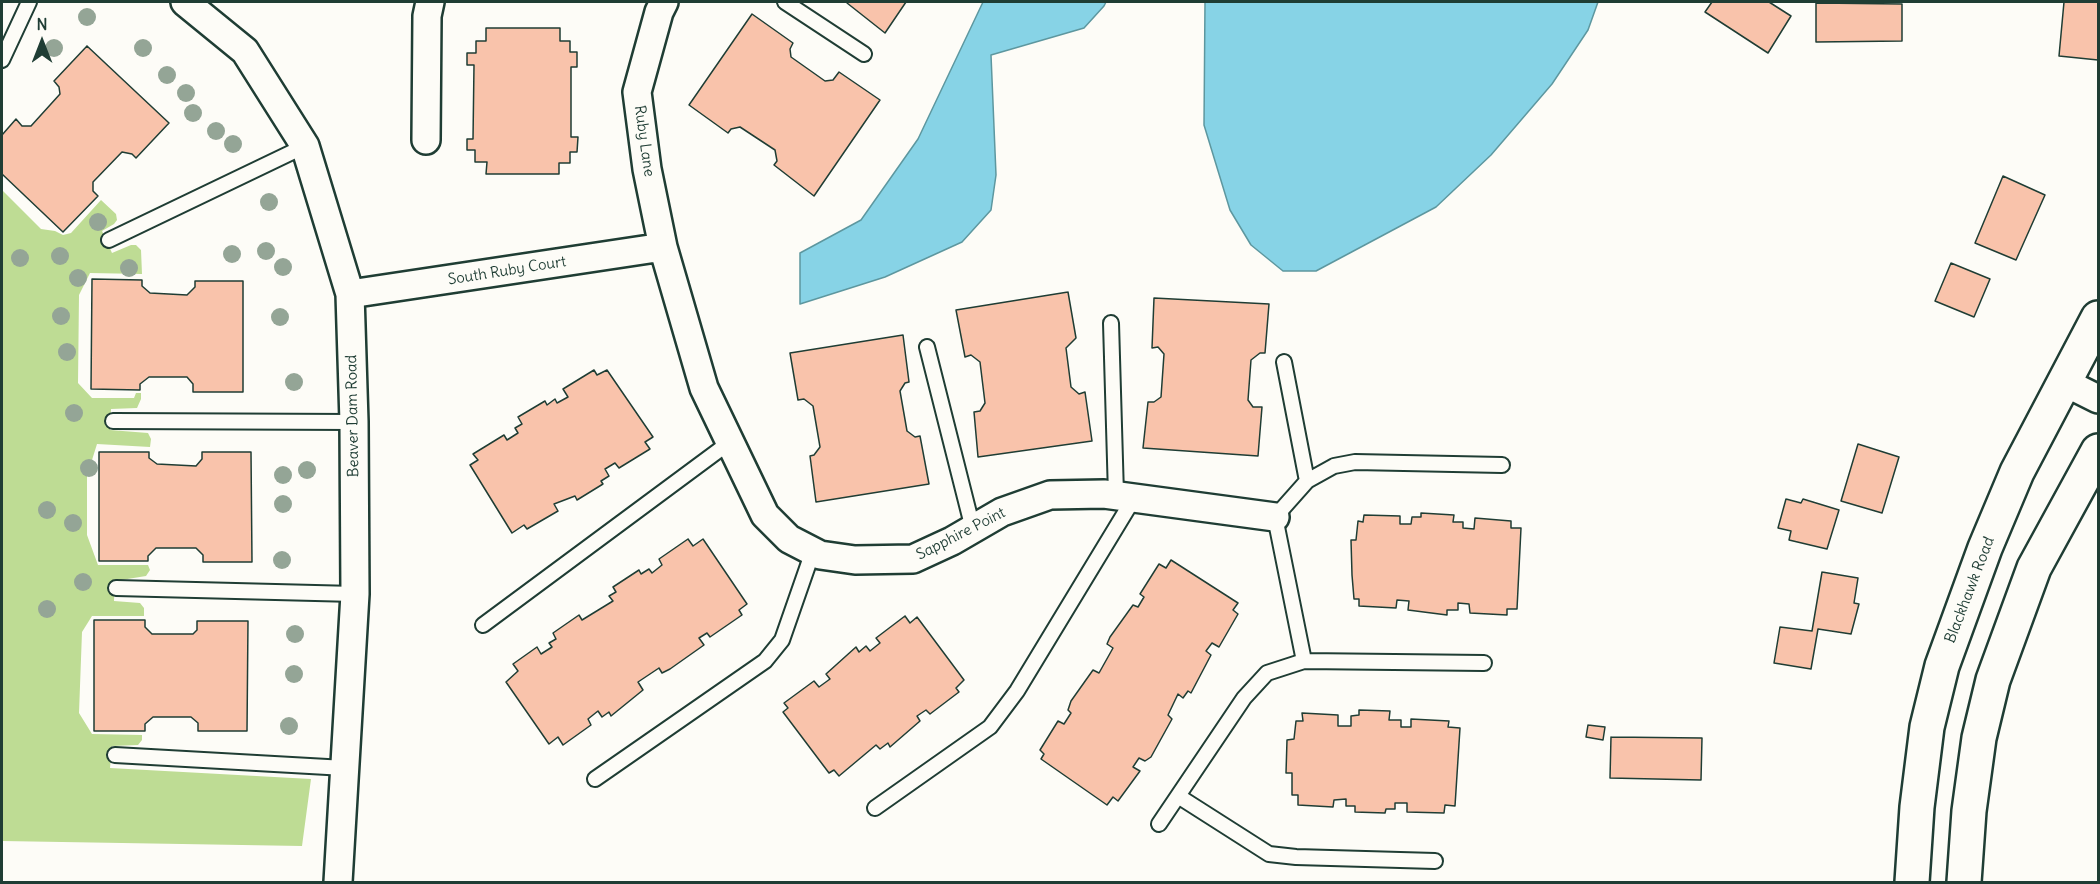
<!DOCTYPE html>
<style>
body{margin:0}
#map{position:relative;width:2100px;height:884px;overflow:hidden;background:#fdfcf7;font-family:Delius,sans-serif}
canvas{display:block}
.frame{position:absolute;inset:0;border:3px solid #1f3d34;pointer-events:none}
.north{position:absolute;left:12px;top:12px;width:60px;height:60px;-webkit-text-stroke:4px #fdfcf7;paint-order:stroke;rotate:0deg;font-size:16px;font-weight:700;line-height:24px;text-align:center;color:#1f3d34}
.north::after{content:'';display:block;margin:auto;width:21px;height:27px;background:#1f3d34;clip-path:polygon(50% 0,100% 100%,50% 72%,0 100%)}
</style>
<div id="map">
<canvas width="2100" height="884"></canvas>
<div class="frame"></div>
<div class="north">N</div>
</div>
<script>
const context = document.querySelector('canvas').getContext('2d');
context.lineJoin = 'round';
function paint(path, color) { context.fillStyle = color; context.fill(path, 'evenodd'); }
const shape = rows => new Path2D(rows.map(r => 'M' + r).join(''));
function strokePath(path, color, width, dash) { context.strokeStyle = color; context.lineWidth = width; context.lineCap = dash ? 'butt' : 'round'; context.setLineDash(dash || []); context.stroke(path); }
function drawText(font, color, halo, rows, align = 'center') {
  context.font = font + ' Delius,sans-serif'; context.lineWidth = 4.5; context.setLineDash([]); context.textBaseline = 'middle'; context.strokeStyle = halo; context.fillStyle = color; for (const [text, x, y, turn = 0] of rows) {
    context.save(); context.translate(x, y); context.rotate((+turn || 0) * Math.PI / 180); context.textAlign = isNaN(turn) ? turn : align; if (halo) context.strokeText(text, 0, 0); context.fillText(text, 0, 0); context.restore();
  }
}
paint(shape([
 [2,190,41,229,55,231,63,235,71,233,101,200,116,214,117,220,114,224,102,231,112,253,131,245,136,245,141,250,142,274,90,273,79,295,78,383,92,398,134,398,136,393,141,393,141,399,137,408,111,409,110,430,148,433,151,439,150,447,97,444,87,476,87,535,98,565,148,565,150,570,146,576,115,581,114,601,140,603,144,608,144,616,92,616,82,632,79,713,92,734,142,735,142,740,138,745,112,746,110,768,311,779,302,846,2,841]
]), '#bedc94');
const water = shape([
 [983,2,1106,2,1104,6,1084,28,991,55,996,175,991,210,962,242,885,277,800,304,800,253,861,220,918,139,983,2],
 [1205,2,1598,2,1588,30,1552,84,1491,155,1436,207,1316,271,1283,271,1251,245,1230,210,1204,125,1205,2]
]);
paint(water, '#87d3e6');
strokePath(water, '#5d979f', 1.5);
const building = shape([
 [848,2,906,2,885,33,847,3,848,2],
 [1712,2,1769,2,1791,16,1768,53,1705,12,1712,2],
 [2064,2,2098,2,2098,60,2059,56,2064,2],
 [1816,3,1902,4,1902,41,1816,42,1816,3],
 [752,14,793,43,790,49,791,57,825,81,833,80,839,72,880,100,814,196,774,165,777,161,775,150,740,127,731,129,728,133,689,105,752,14],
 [486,28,560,28,560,41,570,41,570,52,577,52,577,67,571,67,571,137,578,137,577,152,570,152,570,163,559,163,559,174,486,174,487,162,475,162,475,150,467,150,467,139,473,139,474,65,467,65,467,53,476,53,476,41,486,41,486,28],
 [87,46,169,123,136,158,132,154,122,152,93,182,93,191,98,196,63,232,2,174,2,135,16,119,22,126,31,126,60,94,59,87,54,81,87,46],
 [2003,176,2045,195,2016,260,1975,243,2003,176],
 [1951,263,1990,279,1974,317,1935,301,1951,263],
 [92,279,142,280,142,286,150,293,187,295,195,287,195,281,243,281,243,392,193,392,193,384,187,377,149,377,140,384,140,390,91,389,92,279],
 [1068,292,1076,338,1066,348,1071,387,1079,394,1085,392,1092,441,978,457,974,412,980,411,985,403,980,362,971,355,965,357,956,310,1068,292],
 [1154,298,1269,304,1265,353,1260,353,1251,360,1248,400,1253,407,1262,407,1258,456,1143,448,1148,402,1154,402,1161,397,1164,354,1158,347,1152,348,1154,298],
 [903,335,909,382,905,383,900,391,907,431,915,437,920,436,929,484,816,502,810,456,814,455,820,447,813,406,804,399,798,400,790,353,903,335],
 [594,370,597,375,607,370,653,437,645,442,650,449,619,468,615,463,605,469,609,476,601,481,603,484,577,500,575,496,554,504,558,511,527,529,524,525,512,533,470,465,478,460,473,454,504,435,507,440,518,433,515,428,522,424,518,417,545,401,547,405,555,399,557,403,568,397,563,389,594,370],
 [1858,444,1899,457,1882,513,1841,501,1858,444],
 [99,452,149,452,149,458,157,464,196,466,202,459,202,452,251,452,252,562,203,562,203,555,196,548,156,548,148,556,148,561,99,561,99,452],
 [1786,499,1801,503,1803,499,1839,510,1827,549,1789,540,1791,531,1778,528,1786,499],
 [1421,513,1454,515,1453,522,1463,522,1463,528,1474,529,1475,518,1511,521,1511,528,1521,528,1517,609,1507,609,1507,615,1470,613,1469,604,1458,603,1458,610,1447,610,1447,615,1408,610,1409,601,1397,600,1396,608,1359,606,1359,599,1354,599,1352,575,1351,540,1356,540,1358,521,1363,522,1364,515,1400,516,1400,524,1411,524,1412,517,1421,517,1421,513],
 [688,539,693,546,703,539,747,604,739,610,742,615,710,637,707,633,699,638,704,645,670,669,662,673,659,668,638,682,643,690,611,716,609,712,602,717,598,711,588,719,591,725,563,745,558,737,549,744,506,682,518,671,513,664,537,647,541,654,552,647,549,643,556,639,553,633,579,615,582,620,613,601,609,596,616,592,613,587,639,570,641,574,649,569,652,573,662,565,659,559,688,539],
 [1171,560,1238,603,1233,610,1238,614,1219,647,1212,643,1206,651,1211,655,1191,693,1188,691,1183,698,1178,694,1168,715,1172,719,1151,757,1145,761,1139,758,1133,767,1140,771,1118,801,1113,797,1107,805,1041,759,1044,754,1040,750,1058,721,1064,724,1071,713,1068,710,1071,701,1093,670,1099,673,1113,648,1107,644,1110,637,1133,605,1138,607,1144,597,1140,594,1159,564,1166,568,1171,560],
 [1822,572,1858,578,1854,603,1859,604,1851,634,1818,629,1811,669,1774,663,1780,627,1812,631,1822,572],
 [905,616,910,623,917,617,964,680,956,688,959,692,930,714,926,710,917,716,920,721,890,747,888,743,880,749,876,745,839,776,834,770,829,773,783,712,788,708,784,703,814,681,819,687,830,679,826,674,856,647,859,652,866,646,870,651,880,643,876,638,905,616],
 [94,620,145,620,145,627,152,634,193,634,197,630,197,621,248,621,247,731,198,731,198,723,191,717,153,717,145,724,145,731,94,731,94,620],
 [1359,710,1390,711,1389,720,1401,720,1401,727,1411,727,1411,719,1449,721,1448,727,1460,728,1455,806,1445,805,1444,813,1407,812,1407,803,1395,803,1395,809,1386,809,1385,813,1355,812,1355,806,1346,806,1346,799,1334,800,1333,807,1298,805,1298,795,1292,795,1292,773,1286,773,1287,740,1294,739,1296,721,1303,721,1302,713,1338,715,1338,726,1351,726,1351,716,1359,715,1359,710],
 [1588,725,1605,727,1603,740,1586,737,1588,725],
 [1611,737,1702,738,1701,780,1610,778,1611,737]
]);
paint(building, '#f9c3ab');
strokePath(building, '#1f3d34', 1.5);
const lane = shape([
 [785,2,864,54],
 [2,60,29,2],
 [109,240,305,146],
 [1111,323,1116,495],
 [927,347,973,529],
 [1284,362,1307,481],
 [113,421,354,422],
 [116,588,355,594],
 [483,625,730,442],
 [1304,661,1275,517,1307,481,1334,466,1355,462,1502,465],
 [115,755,345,768],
 [595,779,765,661,782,640,813,551],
 [1178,796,1269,854,1296,857,1435,861],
 [875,808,990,727,1017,691,1134,498],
 [1159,824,1244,698,1267,673,1304,661,1484,663]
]);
const street = shape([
 [185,2,245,51,305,146,350,294,354,422,355,594,338,882],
 [664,2,659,12,637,92,647,169,663,247,704,388,765,515,789,539,820,555,855,560,913,559,952,541,1002,512,1050,495,1104,494,1275,517],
 [426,140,427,16,430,2],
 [350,294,663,247],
 [2064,382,2098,399]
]);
const secondary = shape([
 [1912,882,1917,807,1927,727,1942,666,1985,548,2017,472,2098,318],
 [1964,882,1969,811,1979,738,1993,680,2034,568,2098,451]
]);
strokePath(lane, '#1f3d34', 18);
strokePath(street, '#1f3d34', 32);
strokePath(secondary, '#1f3d34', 38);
strokePath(lane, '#fdfcf7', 14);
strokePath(street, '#fdfcf7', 27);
strokePath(secondary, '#fdfcf7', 33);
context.fillStyle = '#94a596';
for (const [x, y] of [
 [87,17],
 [54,48],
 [143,48],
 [167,75],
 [186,93],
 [193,113],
 [216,131],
 [233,144],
 [269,202],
 [98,222],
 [266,251],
 [232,254],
 [60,256],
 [20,258],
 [283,267],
 [129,268],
 [78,278],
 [61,316],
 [280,317],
 [67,352],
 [294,382],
 [74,413],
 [89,468],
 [307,470],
 [283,475],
 [283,504],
 [47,510],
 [73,523],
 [282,560],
 [83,582],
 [47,609],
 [295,634],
 [294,674],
 [289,726]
]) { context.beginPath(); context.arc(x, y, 9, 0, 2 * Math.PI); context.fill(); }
drawText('15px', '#1f3d34', '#fdfcf7', [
 ["Ruby Lane",644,141,82],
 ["South Ruby Court",507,271,-9],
 ["Beaver Dam Road",353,416,-91],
 ["Sapphire Point",961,534,-27],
 ["Blackhawk Road",1970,590,-69]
]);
</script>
